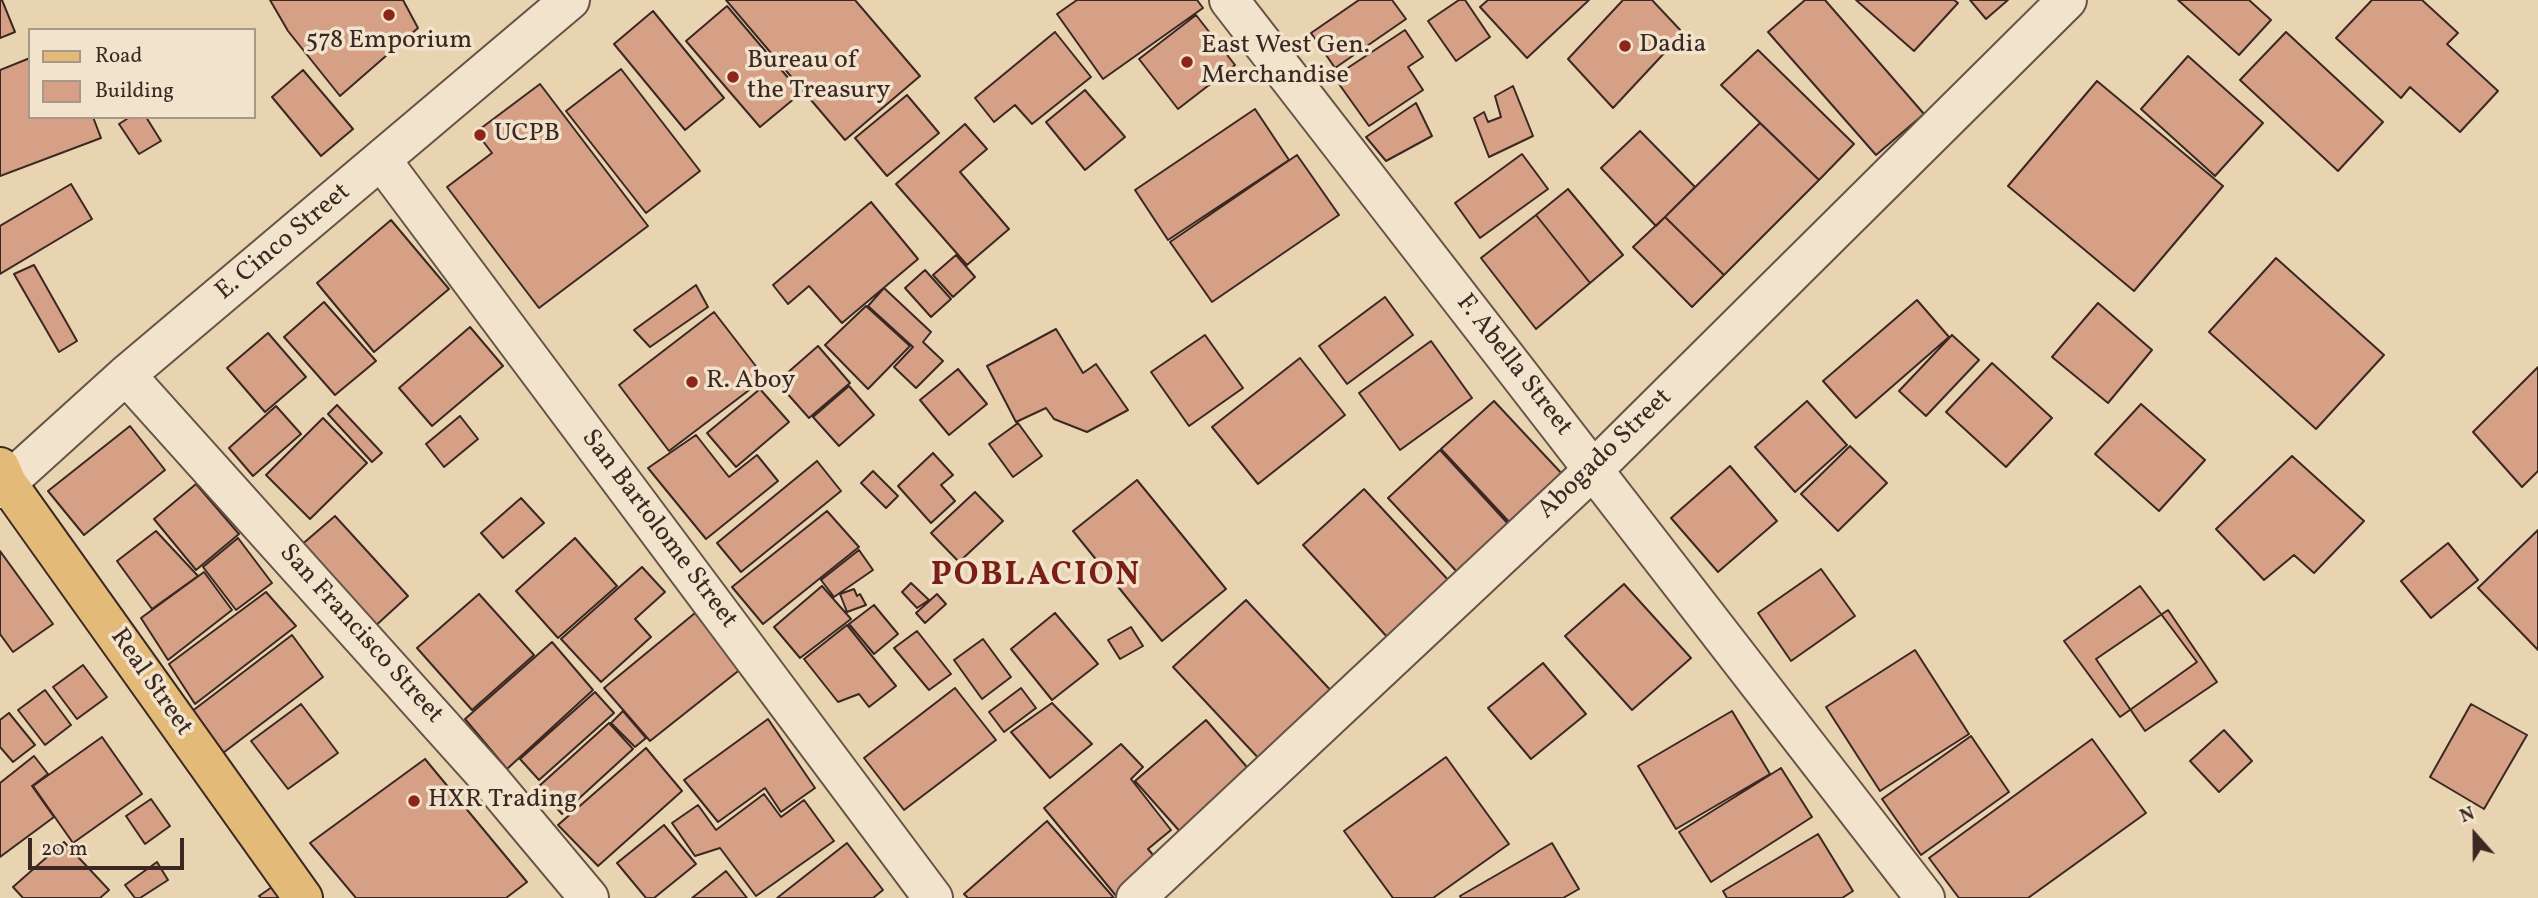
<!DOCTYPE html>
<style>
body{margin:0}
#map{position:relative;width:2538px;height:898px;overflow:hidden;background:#e9d4b1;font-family:Vollkorn,serif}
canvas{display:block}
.legend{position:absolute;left:28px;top:28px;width:228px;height:91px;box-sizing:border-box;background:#f1e3cc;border:2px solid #a89888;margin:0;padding:9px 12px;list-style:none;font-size:21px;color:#3b2822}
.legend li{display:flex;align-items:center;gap:14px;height:35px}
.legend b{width:35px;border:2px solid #a89888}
.north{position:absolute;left:2440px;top:800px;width:70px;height:70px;-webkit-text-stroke:5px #f1e3cc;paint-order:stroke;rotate:339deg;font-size:19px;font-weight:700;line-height:28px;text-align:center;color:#3b2822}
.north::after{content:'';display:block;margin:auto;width:24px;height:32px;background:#3b2822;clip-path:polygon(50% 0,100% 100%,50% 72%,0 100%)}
.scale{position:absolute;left:28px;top:838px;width:156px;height:32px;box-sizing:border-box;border:4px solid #3b2822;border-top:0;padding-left:9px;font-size:21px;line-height:24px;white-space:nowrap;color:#3b2822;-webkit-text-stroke:5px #f1e3cc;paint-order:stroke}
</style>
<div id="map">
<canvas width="2538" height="898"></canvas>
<ul class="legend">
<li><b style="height:9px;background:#e4ba78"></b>Road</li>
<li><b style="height:19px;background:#d6a086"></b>Building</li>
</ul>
<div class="north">N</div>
<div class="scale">20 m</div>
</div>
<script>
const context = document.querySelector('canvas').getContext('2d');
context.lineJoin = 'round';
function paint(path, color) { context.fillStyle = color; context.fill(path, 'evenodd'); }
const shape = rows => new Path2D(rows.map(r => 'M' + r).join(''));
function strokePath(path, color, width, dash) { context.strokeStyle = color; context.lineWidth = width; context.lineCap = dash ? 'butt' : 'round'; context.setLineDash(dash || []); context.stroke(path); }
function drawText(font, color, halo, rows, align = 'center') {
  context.font = font + ' Vollkorn,serif'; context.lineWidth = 7; context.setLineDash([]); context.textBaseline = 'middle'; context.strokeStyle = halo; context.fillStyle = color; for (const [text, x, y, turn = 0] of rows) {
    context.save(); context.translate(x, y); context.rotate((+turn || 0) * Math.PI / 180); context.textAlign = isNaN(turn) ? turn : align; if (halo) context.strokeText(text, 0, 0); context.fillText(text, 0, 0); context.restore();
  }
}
const building = shape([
 [0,0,2,0,15,32,0,38,0,0],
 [270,0,403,0,418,28,340,96,288,31,270,0],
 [726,0,855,0,920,76,845,140,726,0],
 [1077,0,1197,0,1203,8,1103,79,1057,14,1077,0],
 [1359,0,1392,0,1406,19,1335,68,1311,33,1359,0],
 [1459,0,1465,0,1490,37,1456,61,1428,21,1459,0],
 [1488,0,1589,0,1527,58,1480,7,1488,0],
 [1623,0,1652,0,1683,33,1613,108,1568,59,1623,0],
 [1805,0,1825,0,1924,114,1876,155,1768,32,1805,0],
 [1856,0,1954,0,1958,3,1914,51,1856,0],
 [1970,0,2008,0,1986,19,1970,0],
 [2178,0,2249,0,2271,20,2239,55,2178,0],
 [2372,0,2422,0,2458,33,2447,44,2498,91,2460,132,2410,87,2401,98,2336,38,2372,0],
 [727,6,801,93,760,127,686,41,727,6],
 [653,11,724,98,685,130,614,44,653,11],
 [1196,15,1235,65,1178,109,1139,59,1196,15],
 [1405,30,1423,57,1408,67,1423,90,1369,126,1334,77,1405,30],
 [1055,32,1091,77,1032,124,1015,105,994,122,975,98,1055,32],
 [2286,32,2383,122,2338,171,2240,80,2286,32],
 [1758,50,1854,144,1819,180,1721,85,1758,50],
 [2188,56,2263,123,2215,176,2141,109,2188,56],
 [30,58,30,117,93,117,101,138,0,176,0,70,30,58],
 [621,69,700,171,646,213,566,111,621,69],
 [303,70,353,129,321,156,272,97,303,70],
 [2097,81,2223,186,2134,291,2008,186,2097,81],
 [540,84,648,226,539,308,447,187,492,153,476,132,540,84],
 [1513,86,1533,136,1489,157,1474,118,1484,112,1488,122,1501,117,1495,96,1513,86],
 [1085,90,1125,137,1085,170,1046,122,1085,90],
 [907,95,939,133,887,176,855,138,907,95],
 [1416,103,1432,136,1386,161,1366,137,1416,103],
 [1255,109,1289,160,1168,240,1135,190,1255,109],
 [130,117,146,117,161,141,139,154,119,124,130,117],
 [1760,123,1819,180,1724,275,1665,217,1760,123],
 [965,124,987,149,960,172,1009,229,967,265,896,184,965,124],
 [1640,131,1695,187,1656,226,1601,168,1640,131],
 [1522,154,1548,189,1480,238,1455,203,1522,154],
 [1297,155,1339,215,1212,302,1170,242,1297,155],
 [71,184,92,219,0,274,0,226,71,184],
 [1568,189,1623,255,1590,283,1536,215,1568,189],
 [871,202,918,259,842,323,809,286,788,304,773,285,871,202],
 [1536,215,1590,283,1536,329,1481,258,1536,215],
 [1665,217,1724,275,1692,307,1633,247,1665,217],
 [391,220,449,289,374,352,317,283,391,220],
 [956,255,975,277,953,297,933,275,956,255],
 [2276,258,2384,355,2316,429,2209,332,2276,258],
 [34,265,77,341,59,352,14,274,34,265],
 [925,270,951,299,931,317,905,288,925,270],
 [696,285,708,307,650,347,634,330,696,285],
 [884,288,931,332,923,342,943,361,916,388,894,367,913,347,868,306,884,288],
 [1385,297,1413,335,1347,384,1319,346,1385,297],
 [1917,300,1949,337,1856,418,1823,381,1917,300],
 [324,302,376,361,335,395,284,337,324,302],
 [2098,303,2152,350,2108,403,2052,357,2098,303],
 [866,306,910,346,868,389,825,345,866,306],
 [714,312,765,378,669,451,619,385,714,312],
 [470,327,503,366,432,426,399,388,470,327],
 [1056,329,1083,373,1096,364,1128,410,1087,432,1054,419,1046,408,1016,422,987,366,1056,329],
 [268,333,306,377,265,412,227,368,268,333],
 [1205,335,1243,388,1189,426,1151,372,1205,335],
 [1952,335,1979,360,1926,416,1899,391,1952,335],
 [1431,341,1472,398,1400,450,1359,393,1431,341],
 [818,346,850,383,809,418,777,382,818,346],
 [1300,358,1345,415,1258,484,1212,427,1300,358],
 [1992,363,2052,418,2006,467,1946,412,1992,363],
 [2538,367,2538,471,2522,487,2473,432,2538,367],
 [958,369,987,404,949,435,920,400,958,369],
 [849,386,874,415,839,446,813,417,849,386],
 [760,389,789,422,736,467,707,433,760,389],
 [1494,401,1564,476,1512,525,1441,449,1494,401],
 [1807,401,1847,445,1795,492,1755,447,1807,401],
 [2141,404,2205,460,2159,511,2095,454,2141,404],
 [337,405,382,453,372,462,328,414,337,405],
 [276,406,301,434,253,476,229,448,276,406],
 [460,416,478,439,444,467,426,444,460,416],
 [323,418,367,463,310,519,266,475,323,418],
 [1018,423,1042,456,1013,477,989,444,1018,423],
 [130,426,165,470,84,535,48,491,130,426],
 [696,435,729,477,757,455,778,481,706,539,648,468,696,435],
 [1850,446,1887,483,1838,531,1801,494,1850,446],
 [1440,450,1511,527,1459,574,1388,498,1440,450],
 [933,453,953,475,941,485,955,501,931,523,898,486,933,453],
 [2292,456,2364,521,2314,573,2294,555,2264,580,2216,529,2292,456],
 [817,461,841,491,741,572,717,543,817,461],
 [1730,466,1777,521,1718,572,1671,518,1730,466],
 [873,471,898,496,886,508,861,483,873,471],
 [1137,480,1226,589,1162,641,1073,531,1137,480],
 [196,484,239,534,196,570,154,519,196,484],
 [1364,489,1451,583,1389,639,1303,545,1364,489],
 [975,492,1003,521,959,562,931,533,975,492],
 [521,498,544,523,503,558,481,533,521,498],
 [827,511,859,547,763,624,732,587,827,511],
 [335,516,408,596,372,629,299,547,335,516],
 [2538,530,2538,650,2478,588,2538,530],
 [156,531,198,576,152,609,117,561,156,531],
 [238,538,272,583,236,610,203,567,238,538],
 [575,538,617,586,558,638,516,591,575,538],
 [2448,543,2478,580,2431,618,2401,581,2448,543],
 [859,550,873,570,834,597,821,580,859,550],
 [0,551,53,624,13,652,0,634,0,551],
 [642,567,665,592,635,619,651,637,601,682,561,639,642,567],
 [1821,569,1855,616,1791,661,1758,613,1821,569],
 [204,572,232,610,168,660,141,618,204,572],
 [911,583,929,600,917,608,902,592,911,583],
 [1624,584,1691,658,1632,710,1565,636,1624,584],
 [822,586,851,619,800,658,774,627,822,586],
 [2140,586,2197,662,2120,717,2064,641,2140,586],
 [854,589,857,596,860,594,866,605,847,612,840,594,854,589],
 [266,592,296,626,195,704,169,664,266,592],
 [479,594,534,655,472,710,417,648,479,594],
 [937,594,946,604,925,623,916,613,937,594],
 [1246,600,1336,696,1263,763,1173,667,1246,600],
 [874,605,898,634,874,654,849,624,874,605],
 [2168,610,2217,682,2145,731,2096,659,2168,610],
 [695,613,742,668,650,741,604,688,695,613],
 [1055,613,1098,664,1052,700,1011,649,1055,613],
 [847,625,896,686,869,707,859,694,838,702,804,659,847,625],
 [1131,627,1143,646,1120,659,1108,640,1131,627],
 [917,631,951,674,929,690,894,648,917,631],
 [292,635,323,677,223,753,191,712,292,635],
 [983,639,1011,677,982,699,954,660,983,639],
 [552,642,593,690,507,769,465,719,552,642],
 [1915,650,1969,734,1880,791,1826,707,1915,650],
 [1543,663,1586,714,1531,759,1488,708,1543,663],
 [83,665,107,697,77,719,53,687,83,665],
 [955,688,996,740,904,810,864,758,955,688],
 [1021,688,1036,708,1004,732,989,712,1021,688],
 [45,690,71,725,45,745,18,710,45,690],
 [595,692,614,713,539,780,520,759,595,692],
 [1052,703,1092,744,1050,778,1011,732,1052,703],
 [301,704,338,753,288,789,251,741,301,704],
 [2471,704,2527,735,2484,809,2430,777,2471,704],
 [623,711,646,738,635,747,611,723,623,711],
 [1732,711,1770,774,1676,829,1638,766,1732,711],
 [9,713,35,745,13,762,0,747,0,720,9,713],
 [768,719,815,788,781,812,765,788,718,822,684,780,768,719],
 [1206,720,1253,774,1183,835,1135,781,1206,720],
 [609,723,633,749,562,814,538,787,609,723],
 [2224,730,2252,761,2219,792,2190,761,2224,730],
 [1971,736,2009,792,1921,855,1882,799,1971,736],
 [102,737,142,794,73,843,33,786,102,737],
 [2092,739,2146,813,2028,898,1959,898,1929,858,2092,739],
 [1121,744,1143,767,1131,779,1171,830,1148,849,1159,862,1117,897,1044,808,1121,744],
 [646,748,682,791,598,866,558,825,646,748],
 [34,756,48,774,32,786,54,817,0,857,0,783,34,756],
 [1446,757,1509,844,1433,898,1393,898,1344,831,1446,757],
 [425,759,527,882,506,898,356,898,310,843,425,759],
 [1781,768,1812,817,1711,882,1679,832,1781,768],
 [764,794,781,817,804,800,834,841,756,896,720,848,695,856,672,823,698,805,716,830,764,794],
 [151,799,170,826,145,844,126,816,151,799],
 [1047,821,1114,898,968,898,964,894,1047,821],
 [664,825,696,864,654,898,646,898,617,863,664,825],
 [1818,834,1853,891,1842,898,1727,898,1723,891,1818,834],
 [64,842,109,890,100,898,23,898,13,887,64,842],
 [847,843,883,890,873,898,777,898,847,843],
 [1552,843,1579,889,1563,898,1461,898,1460,896,1552,843],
 [157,862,168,880,140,898,135,898,125,885,157,862],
 [726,871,747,898,692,898,726,871],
 [272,887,281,898,261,898,259,896,272,887]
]);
paint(building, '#d6a086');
strokePath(building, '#3b2822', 2);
const minor = shape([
 [1229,0,1925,898],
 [382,161,933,898],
 [126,375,491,781,589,898],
 [0,489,126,375,570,0],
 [1136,898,1593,470,2067,0]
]);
const major = shape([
 [0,467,7,483,303,898]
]);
strokePath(minor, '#665346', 42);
strokePath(major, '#3b2822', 42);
strokePath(minor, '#f1e3cc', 38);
strokePath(major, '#e4ba78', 38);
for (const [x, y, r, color] of [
 [389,15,7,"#8f2418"],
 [1625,46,7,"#8f2418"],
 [1187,62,7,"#8f2418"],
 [733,77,7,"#8f2418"],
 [480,135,7,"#8f2418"],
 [692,382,7,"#8f2418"],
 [414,801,7,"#8f2418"]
]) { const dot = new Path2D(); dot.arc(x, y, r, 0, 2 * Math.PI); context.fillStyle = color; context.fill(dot); strokePath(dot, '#f1e3cc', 2.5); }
drawText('26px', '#3b2822', '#f1e3cc', [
 ["578 Emporium",389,42,"center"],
 ["Dadia",1639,46],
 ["East West Gen.",1201,47],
 ["Merchandise",1201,77],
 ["Bureau of",747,62],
 ["the Treasury",747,92],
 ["UCPB",494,135],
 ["R. Aboy",706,382],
 ["HXR Trading",428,801]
], 'left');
drawText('26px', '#3b2822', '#f1e3cc', [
 ["E. Cinco Street",284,243,-40],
 ["F. Abella Street",1513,366,52],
 ["Abogado Street",1606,455,-44],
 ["San Bartolome Street",658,530,53],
 ["San Francisco Street",360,635,48],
 ["Real Street",150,683,55]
]);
context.letterSpacing = '2px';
drawText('bold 33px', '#7a1f14', '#f1e3cc', [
 ["POBLACION",1036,578]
]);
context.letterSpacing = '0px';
</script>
